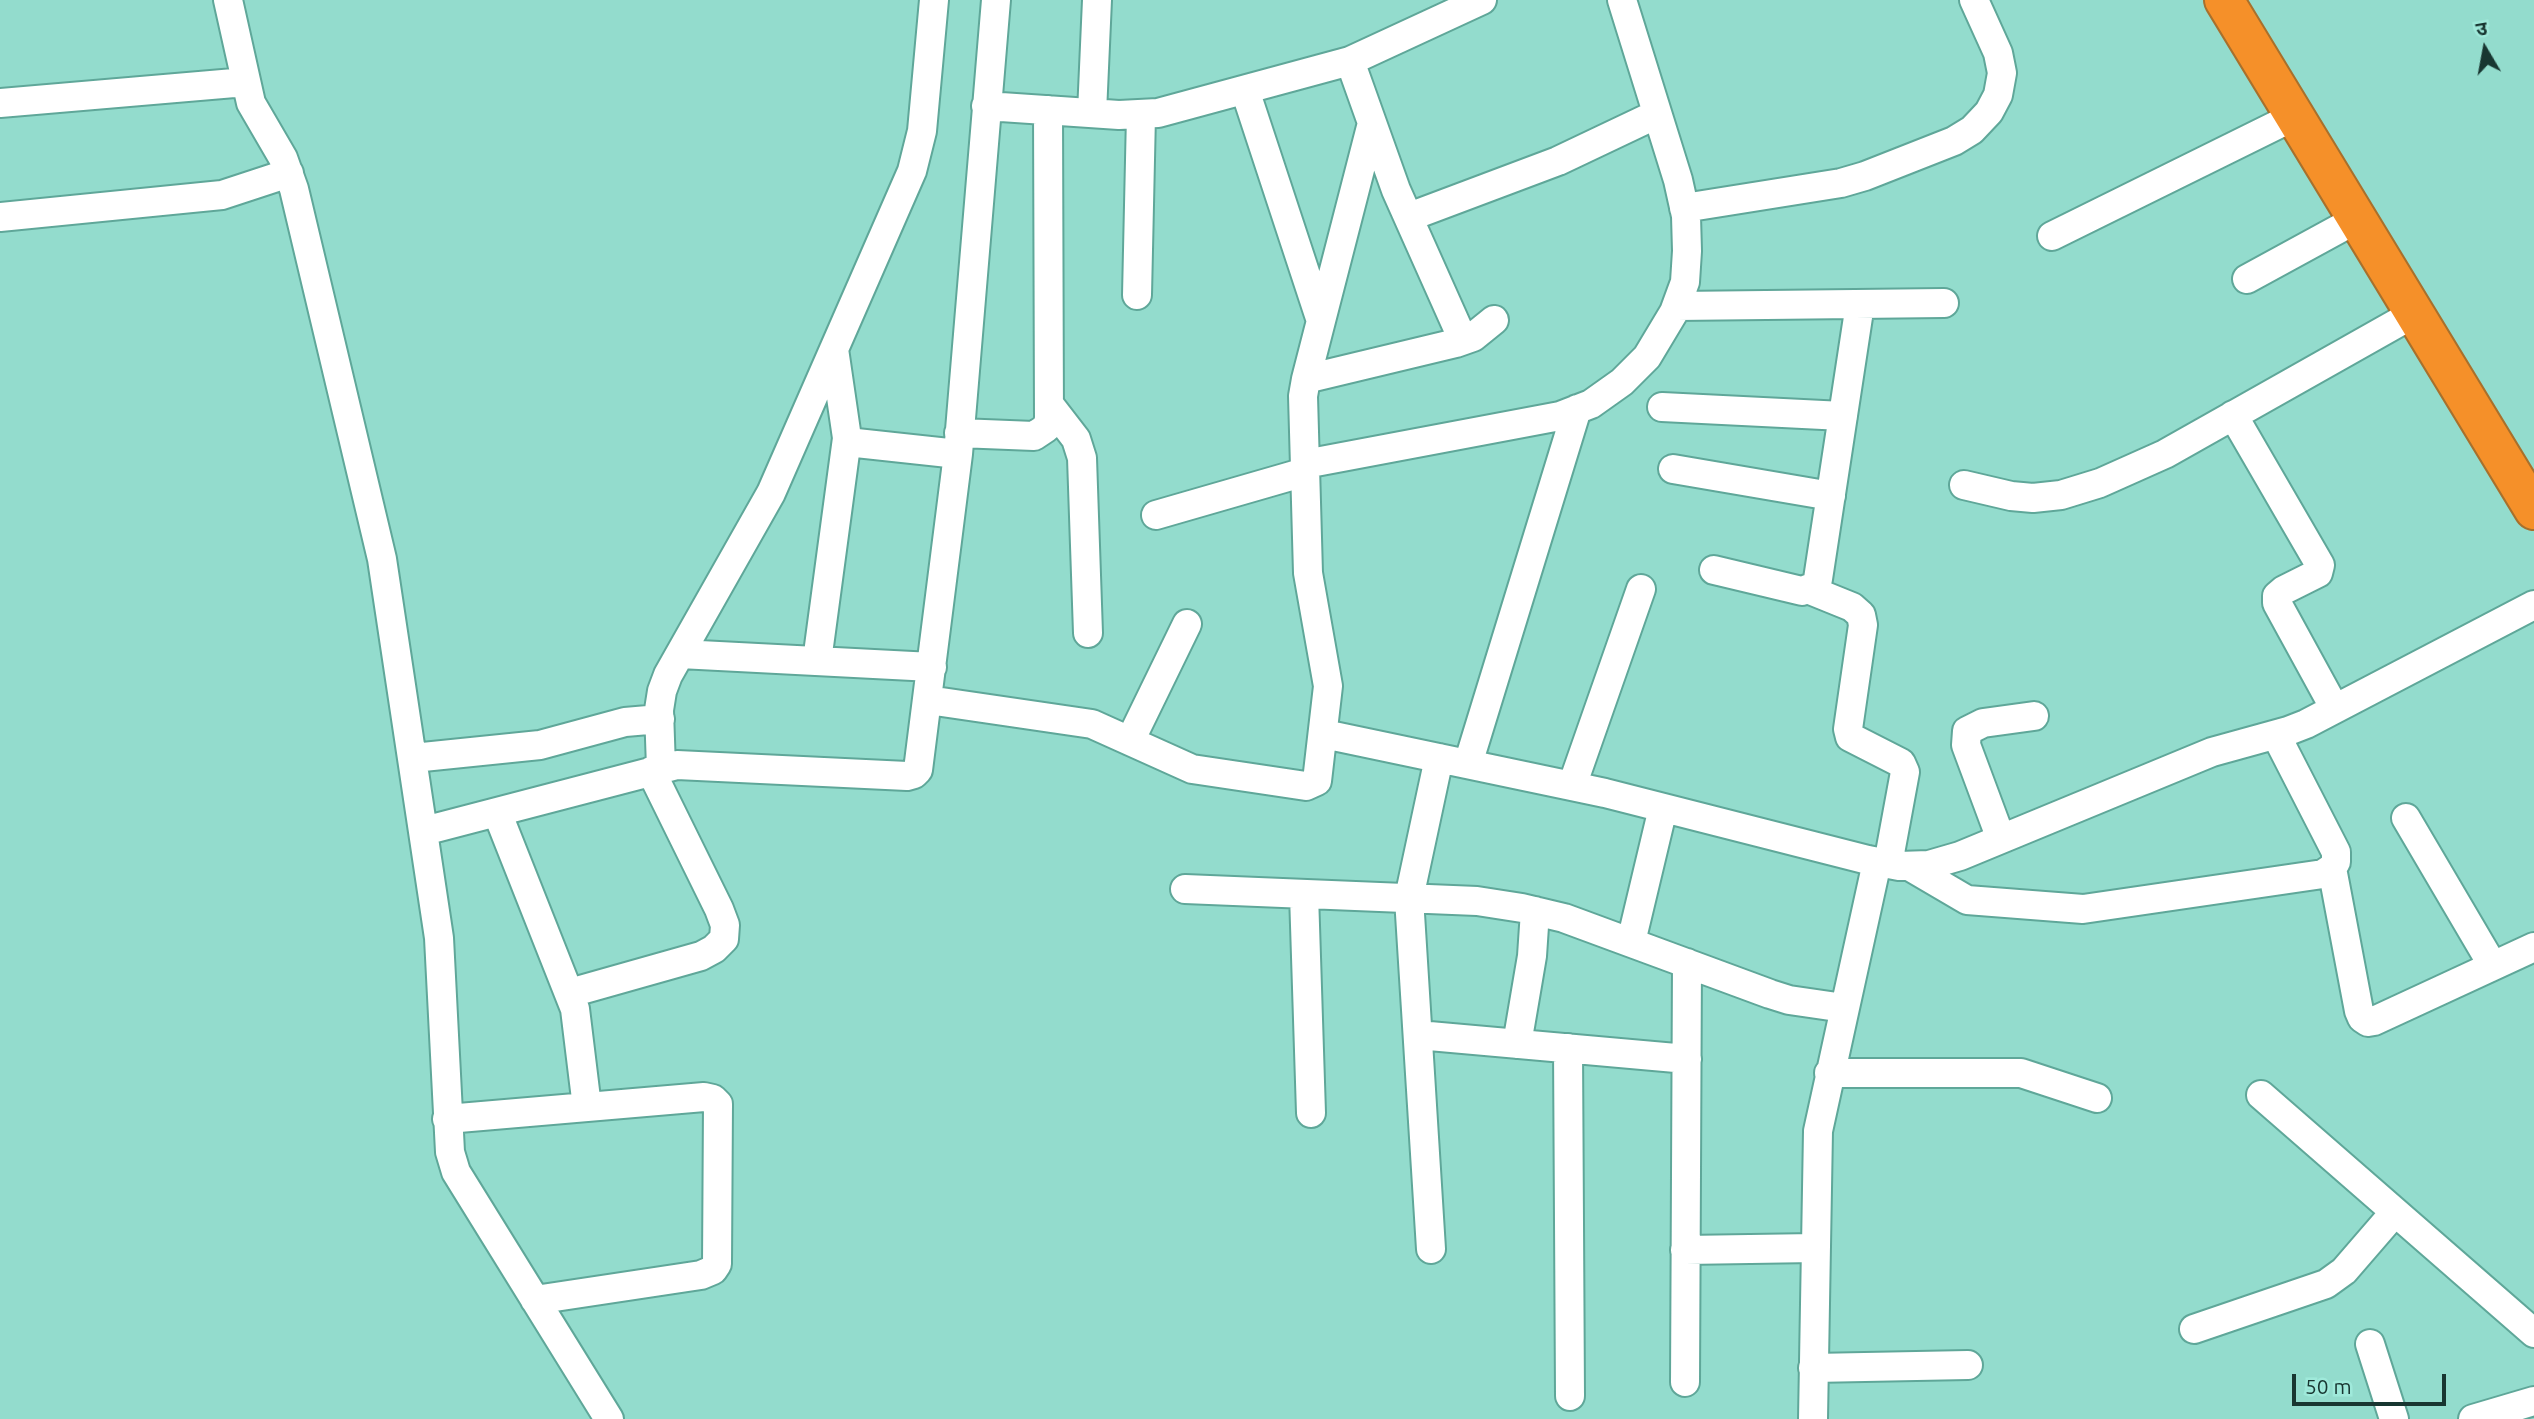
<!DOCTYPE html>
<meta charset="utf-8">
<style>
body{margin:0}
#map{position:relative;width:2534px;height:1419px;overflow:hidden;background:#93dccd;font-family:Ubuntu,"Noto Sans Devanagari",sans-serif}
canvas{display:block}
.north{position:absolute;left:2450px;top:14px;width:70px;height:70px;-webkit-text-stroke:5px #9fe9da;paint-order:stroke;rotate:350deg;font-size:19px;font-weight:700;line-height:28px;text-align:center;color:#183631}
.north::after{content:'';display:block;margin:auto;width:24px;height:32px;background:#183631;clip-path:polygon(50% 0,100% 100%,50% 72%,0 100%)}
.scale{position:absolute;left:2292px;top:1374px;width:154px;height:32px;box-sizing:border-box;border:4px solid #183631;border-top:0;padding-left:9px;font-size:21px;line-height:24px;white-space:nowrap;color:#183631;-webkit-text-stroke:5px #9fe9da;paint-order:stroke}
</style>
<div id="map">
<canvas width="2534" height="1419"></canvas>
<div class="north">उ</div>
<div class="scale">50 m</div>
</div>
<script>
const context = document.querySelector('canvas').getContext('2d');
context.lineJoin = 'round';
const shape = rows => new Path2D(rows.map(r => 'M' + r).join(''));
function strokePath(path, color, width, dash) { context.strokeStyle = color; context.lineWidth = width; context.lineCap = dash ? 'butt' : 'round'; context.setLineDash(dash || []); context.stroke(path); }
const minor = shape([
 [228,0,251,103,283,158,294,189,382,559,439,938,450,1152,456,1172,609,1419],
 [1350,61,1396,190,1463,340],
 [1245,90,1321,321],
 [0,103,246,82],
 [986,106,1119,115,1158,113,1350,61,1482,0],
 [1092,113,1097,0],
 [1684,208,1841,183,1865,176,1954,141,1972,130,1989,112,1998,95,2002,73,1998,53,1974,0],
 [0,217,222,195,289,173],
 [1409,217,1558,161,1657,114],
 [2052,236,2295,116],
 [2247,279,2357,219],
 [1137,295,1141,115],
 [1677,306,1944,303],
 [1306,379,1456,343,1473,337,1494,320],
 [1049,404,1076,439,1082,458,1088,633],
 [1662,407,1843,416],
 [2233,415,2320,565,2318,573,2284,590,2277,596,2277,603,2335,709],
 [959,433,1034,436,1046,428,1049,420,1048,110],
 [847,442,958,454],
 [1305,464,1560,416,1591,404,1622,382,1647,357,1674,312,1685,282,1687,251,1686,216,1678,180,1622,0],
 [1673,469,1831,496],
 [1964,485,2011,496,2033,498,2061,495,2100,483,2165,454,2415,313],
 [1156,515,1305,472],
 [1714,570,1802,591,1815,586,1818,579,1860,304],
 [1810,590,1852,607,1861,615,1863,625,1848,729,1850,737,1901,763,1905,772,1888,864],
 [680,654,932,667],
 [817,661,847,438,834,349],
 [928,700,1092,724,1192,769,1306,786,1317,781,1328,686,1308,573,1303,396,1306,379,1372,123],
 [1324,734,1605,793,1868,860,1899,866,1929,865,1960,856,2212,752,2288,731,2306,724,2534,605],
 [1130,741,1187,624],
 [413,758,540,745,625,722,660,719],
 [1468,764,1577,409],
 [661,768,659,710,662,691,668,675,771,493,912,171,922,131,934,0],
 [1572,786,1641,589],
 [497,812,575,1009,587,1107],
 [2406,818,2493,966],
 [424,831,677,765,907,776,914,774,918,770,958,454,996,0],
 [2001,839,1966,745,1967,731,1983,723,2034,716],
 [1909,866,1967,900,2083,909,2323,874,2332,868,2336,862,2336,852,2276,735],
 [2332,868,2359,1011,2362,1018,2368,1022,2374,1021,2534,947],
 [1185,889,1477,901,1522,908,1564,918,1770,994,1789,1000,1844,1008],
 [1304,894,1311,1113],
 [1631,942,1663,808],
 [570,993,701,956,714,949,724,939,725,925,719,909,651,771],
 [1418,1035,1687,1059],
 [1517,1044,1532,956,1535,911],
 [1568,1048,1570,1396],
 [1829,1073,2021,1073,2097,1098],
 [2261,1095,2534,1333],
 [447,1119,704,1097,713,1099,718,1104,717,1264,713,1270,701,1275,535,1300],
 [1431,1249,1409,898,1439,758],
 [1685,1250,1815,1248],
 [2194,1329,2326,1284,2344,1271,2395,1212],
 [2370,1344,2394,1419],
 [1813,1368,1968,1365],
 [1685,1382,1687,963],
 [1813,1419,1818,1131,1877,862],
 [2473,1419,2534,1401]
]);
const highway = shape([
 [2224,0,2534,510]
]);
strokePath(minor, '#5fa799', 32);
strokePath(highway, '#a8702c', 42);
strokePath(minor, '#fff', 28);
strokePath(highway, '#f59029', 38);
</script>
